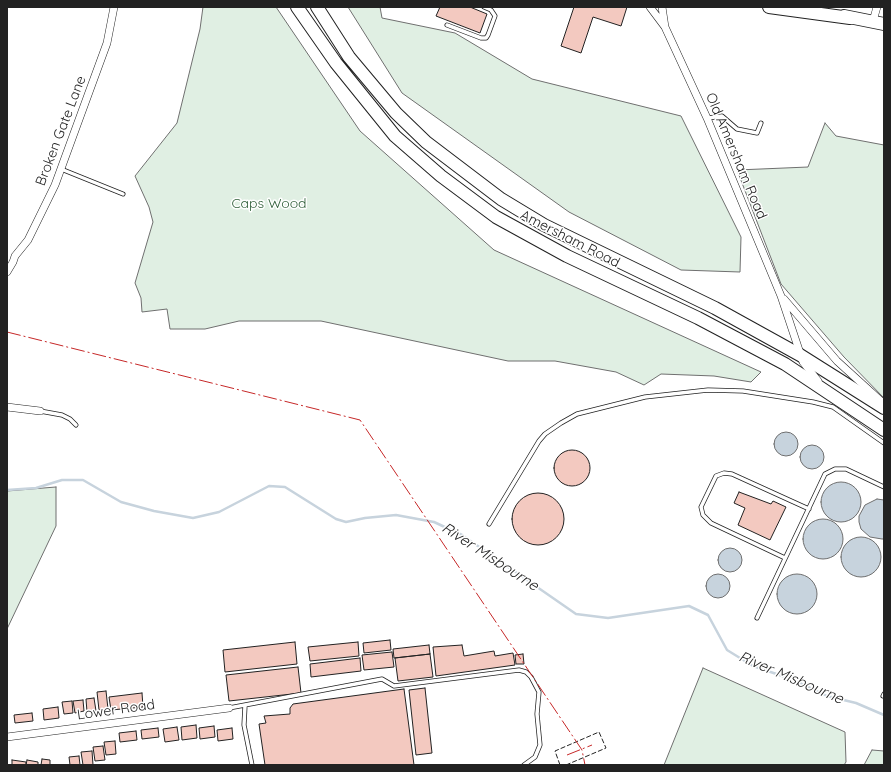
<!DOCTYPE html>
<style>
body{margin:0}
#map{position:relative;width:891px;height:772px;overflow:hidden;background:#fff;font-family:Quicksand,sans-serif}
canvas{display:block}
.frame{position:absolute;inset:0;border:8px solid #222;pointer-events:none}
</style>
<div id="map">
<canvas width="891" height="772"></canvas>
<div class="frame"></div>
</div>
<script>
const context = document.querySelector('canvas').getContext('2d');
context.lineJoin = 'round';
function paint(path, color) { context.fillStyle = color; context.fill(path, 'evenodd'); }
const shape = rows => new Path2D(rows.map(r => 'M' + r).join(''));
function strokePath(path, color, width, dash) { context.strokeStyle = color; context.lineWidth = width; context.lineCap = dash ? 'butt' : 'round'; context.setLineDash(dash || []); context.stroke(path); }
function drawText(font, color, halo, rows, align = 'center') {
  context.font = font + ' Quicksand,sans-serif'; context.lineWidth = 3; context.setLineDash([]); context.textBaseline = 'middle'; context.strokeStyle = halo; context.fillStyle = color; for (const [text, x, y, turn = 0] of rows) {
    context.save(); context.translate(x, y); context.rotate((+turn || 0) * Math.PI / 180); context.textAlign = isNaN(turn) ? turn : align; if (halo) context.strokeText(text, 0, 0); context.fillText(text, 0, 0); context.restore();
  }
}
const green = shape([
 [203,7,276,7,360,131,494,250,761,372,751,382,714,376,661,374,644,385,616,372,555,361,508,361,321,321,239,321,205,329,170,329,167,309,142,312,141,298,135,283,153,222,149,207,135,176,177,123,200,29,203,7],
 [348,7,380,7,382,18,455,33,532,79,681,116,741,237,740,272,681,270,569,212,402,93,348,7],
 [825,123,836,136,884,145,884,398,844,357,781,284,737,170,808,167,825,123],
 [56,487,56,526,7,629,7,491,56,487],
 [703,668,845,732,846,762,844,765,664,765,703,668],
 [872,750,884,751,884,765,864,765,872,750]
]);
paint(green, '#e0efe3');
strokePath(green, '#6f6f6f', 1);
const water = shape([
 '774 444a12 12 0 1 1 24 0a12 12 0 1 1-24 0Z',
 '800 457a12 12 0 1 1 24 0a12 12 0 1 1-24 0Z',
 '821 502a20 20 0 1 1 40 0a20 20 0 1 1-40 0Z',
 [877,499,884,500,884,539,882,539,870,537,861,529,859,522,859,516,865,505,877,499],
 '803 539a20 20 0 1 1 40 0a20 20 0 1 1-40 0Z',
 '841 557a20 20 0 1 1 40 0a20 20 0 1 1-40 0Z',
 '718 560a12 12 0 1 1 24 0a12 12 0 1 1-24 0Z',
 '706 586a12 12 0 1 1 24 0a12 12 0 1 1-24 0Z',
 '777 594a20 20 0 1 1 40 0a20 20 0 1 1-40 0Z'
]);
paint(water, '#c7d3dd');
strokePath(water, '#6f6f6f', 1);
strokePath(shape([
 [7,490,36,488,62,480,83,480,121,502,154,511,193,518,219,512,269,486,285,487,336,519,346,522,365,518,396,515,434,522,462,535,576,614,608,618,689,606,708,615,727,650,753,666,794,680,827,696,856,703,884,715]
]), '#c7d3dd', 2.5);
const building = shape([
 [440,7,470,7,487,14,480,33,436,16,440,7],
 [574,7,627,7,621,26,593,17,581,53,561,46,574,7],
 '554 468a18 18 0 1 1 36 0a18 18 0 1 1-36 0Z',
 [739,492,771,504,773,501,786,507,770,540,738,525,745,508,734,503,739,492],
 '512 519a26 26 0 1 1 52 0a26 26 0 1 1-52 0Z',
 [390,640,391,650,364,653,363,643,390,640],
 [295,642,297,664,225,672,223,650,295,642],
 [358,642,359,656,310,661,308,647,358,642],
 [429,645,430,654,394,658,393,649,429,645],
 [462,645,464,656,494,651,495,656,513,653,515,665,436,676,433,647,462,645],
 [392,652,394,667,364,670,362,655,392,652],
 [430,654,433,677,398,681,395,658,430,654],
 [523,654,524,664,516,664,515,655,523,654],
 [360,658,361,671,311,677,310,664,360,658],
 [298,667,301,693,229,701,226,675,298,667],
 [425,688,432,753,416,755,409,690,425,688],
 [404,689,414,765,265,765,259,724,266,723,264,716,290,714,290,708,293,704,404,689],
 [106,691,108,709,99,710,97,692,106,691],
 [142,693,143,707,111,710,109,697,142,693],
 [94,698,96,711,87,712,86,699,94,698],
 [83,700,84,711,75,713,73,701,83,700],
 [72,701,73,713,64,714,62,702,72,701],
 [58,707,59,718,44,720,43,709,58,707],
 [32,713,33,721,15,723,14,715,32,713],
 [196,725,197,738,182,740,181,727,196,725],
 [214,726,215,737,200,739,199,728,214,726],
 [177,727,179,740,165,742,163,729,177,727],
 [158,728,159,737,142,739,141,730,158,728],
 [232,728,233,739,218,741,217,730,232,728],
 [136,731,137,740,120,742,119,733,136,731],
 [115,741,116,754,106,755,104,742,115,741],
 [103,746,105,760,95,761,93,747,103,746],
 [92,751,93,765,83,765,81,752,92,751],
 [79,756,80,765,70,765,69,757,79,756],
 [42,759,50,760,50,765,41,765,42,759],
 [12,760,26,762,26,765,12,765,12,760],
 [27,760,38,762,38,765,26,765,27,760]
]);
paint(building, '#f3c9c0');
strokePath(building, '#222', 1);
const service = shape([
 [447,25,481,38,486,38,488,35,495,16,491,10,484,7],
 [708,118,722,116,737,129,757,133,761,123],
 [61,169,123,194],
 [40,411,62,415,70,419,76,425],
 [489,524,539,441,545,434,561,423,577,414,645,397,708,390,743,391,813,402,833,407,884,443],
 [785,558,711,523,703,515,701,507,716,476,724,473,732,474,809,509],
 [757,618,825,474,835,469,846,469,884,487],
 [883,696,884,694],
 [245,706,244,725,252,765],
 [229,708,382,679,394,686,519,670,526,672,531,677,539,692,537,714,540,745,535,757,524,765]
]);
const minor = shape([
 [650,7,665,27,707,118,781,296,803,362,818,381],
 [662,7,665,27],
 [873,21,877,7],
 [7,272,13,262,15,256,28,240,55,185,107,43,114,7],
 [784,299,837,361,881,401],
 [7,407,40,411],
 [7,737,229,708]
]);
const primary = shape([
 [769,7,850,18],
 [844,16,884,24]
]);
const trunk = shape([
 [297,7,336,63,395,136,441,176,496,217,567,256,698,318,785,364,884,430],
 [317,7,349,57,396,113,426,142,501,199,544,225,715,308,800,355,884,408]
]);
strokePath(service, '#222', 5);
strokePath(minor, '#222', 8);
strokePath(primary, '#222', 14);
strokePath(trunk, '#222', 14);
strokePath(service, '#fff', 3.5);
strokePath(minor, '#fff', 7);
strokePath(primary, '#fff', 12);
strokePath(trunk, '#fff', 12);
strokePath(shape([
 [560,765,555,751,599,732,606,748,566,765]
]), '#222', 1, [5, 2]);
strokePath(shape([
 [7,332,360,420,582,750,585,765],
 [567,755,592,745]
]), '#c62828', 1, [14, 3, 2, 3]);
drawText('14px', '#222', '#fff', [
 ["Broken Gate Lane",61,131,-69],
 ["Old Amersham Road",736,156,67],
 ["Amersham Road",570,239,27],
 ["Lower Road",116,710,-8]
]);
drawText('14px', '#2f5e38', '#fff', [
 ["Caps Wood",269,204]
]);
drawText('italic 15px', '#222', '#fff', [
 ["River Misbourne",490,557,33],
 ["River Misbourne",791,678,23]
]);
</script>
